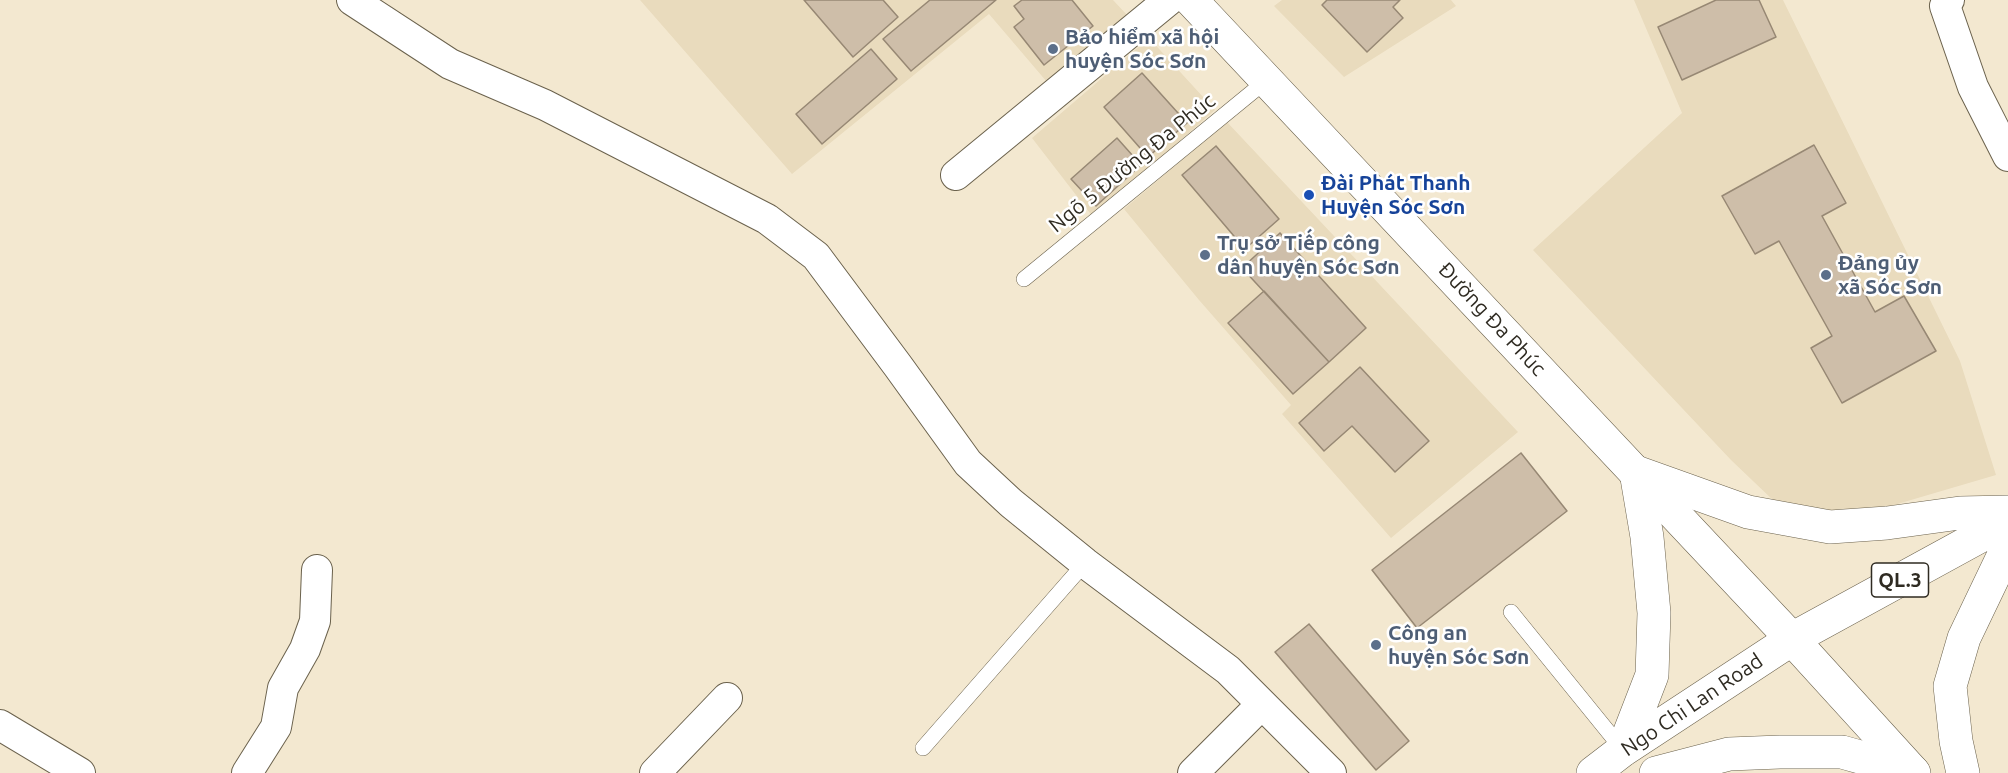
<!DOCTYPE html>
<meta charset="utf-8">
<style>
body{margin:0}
canvas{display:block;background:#f3e8d0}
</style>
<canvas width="2008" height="773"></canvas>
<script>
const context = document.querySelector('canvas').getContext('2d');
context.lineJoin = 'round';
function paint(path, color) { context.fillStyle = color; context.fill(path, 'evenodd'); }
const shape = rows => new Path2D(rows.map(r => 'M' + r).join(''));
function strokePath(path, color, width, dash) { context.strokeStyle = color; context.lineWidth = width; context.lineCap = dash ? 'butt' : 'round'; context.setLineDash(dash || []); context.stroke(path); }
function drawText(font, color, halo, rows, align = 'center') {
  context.font = font + ' Ubuntu,sans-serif'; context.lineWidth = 5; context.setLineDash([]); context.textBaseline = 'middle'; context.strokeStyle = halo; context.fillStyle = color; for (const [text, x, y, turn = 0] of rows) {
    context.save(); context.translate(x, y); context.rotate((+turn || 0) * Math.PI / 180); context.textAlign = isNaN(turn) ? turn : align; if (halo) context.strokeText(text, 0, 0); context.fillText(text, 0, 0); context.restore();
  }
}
paint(shape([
 [640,0,1113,0,1128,16,1047,82,989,14,792,174],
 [1282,0,1451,0,1456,6,1344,77,1274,6],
 [1634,0,1783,0,1960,361,1996,475,1877,510,1819,511,1775,502,1731,460,1533,250,1682,113],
 [1149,38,1215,110,1093,217,1032,138],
 [1227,122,1518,432,1391,538,1282,414,1291,405,1199,300,1124,209]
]), '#e9dbbd');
const building = shape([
 [804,0,883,0,898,17,853,57,804,0],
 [930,0,996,0,911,71,883,39,930,0],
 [1022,0,1072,0,1093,26,1044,65,1014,27,1024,19,1014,6,1022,0],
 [1327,0,1400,0,1393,7,1403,18,1367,52,1322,5,1327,0],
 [1716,0,1759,0,1776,37,1682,80,1658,27,1716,0],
 [871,49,897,79,822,144,796,114,871,49],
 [1142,73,1187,123,1148,157,1104,107,1142,73],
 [1117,138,1141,165,1096,206,1071,179,1117,138],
 [1814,145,1846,203,1822,216,1875,312,1904,296,1936,351,1842,403,1811,348,1832,336,1779,241,1755,254,1722,196,1814,145],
 [1216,146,1279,219,1245,249,1182,175,1216,146],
 [1280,233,1366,328,1329,362,1242,268,1280,233],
 [1264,291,1329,362,1293,394,1228,323,1264,291],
 [1360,367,1429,441,1395,472,1352,426,1324,451,1299,423,1360,367],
 [1521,453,1567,511,1417,628,1372,570,1521,453],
 [1309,624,1409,741,1376,770,1275,652,1309,624]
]);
paint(building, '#cebea9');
strokePath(building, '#978874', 1.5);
const service = shape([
 [1024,279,1267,80],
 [1511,612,1623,750],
 [923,748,1085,563]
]);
const minor = shape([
 [352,0,450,64,545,105,767,219,816,256,898,366,968,463,1011,503,1085,563,1228,670,1331,773],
 [1949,0,1945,6,1973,87,2008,156],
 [956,175,1169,0],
 [0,725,80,773],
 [247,773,276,727,283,688,305,649,315,621,317,570],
 [655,773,727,698],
 [1193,773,1262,704]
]);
const secondary = shape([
 [1191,0,1792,639,1914,773]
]);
const trunk = shape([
 [1623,750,1652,675,1654,613,1647,537,1636,472,1748,512,1830,527,1887,523,1960,513,2008,512],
 [1593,773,1623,750,1792,639,2008,521],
 [1656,773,1729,754,1780,752,1842,752,1913,772],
 [1963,773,1956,741,1950,686,1964,638,2008,546]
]);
strokePath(service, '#6b624d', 16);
strokePath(minor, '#6b624d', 32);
strokePath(secondary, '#6b624d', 34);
strokePath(trunk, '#6b624d', 34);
strokePath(service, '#fff', 15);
strokePath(minor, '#fff', 30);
strokePath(secondary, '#fff', 33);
strokePath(trunk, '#fff', 33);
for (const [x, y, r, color] of [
 [1053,49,6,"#5c6f8a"],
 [1309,195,6,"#1a4fb4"],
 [1205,255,6,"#5c6f8a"],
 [1826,275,6,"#5c6f8a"],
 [1376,645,6,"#5c6f8a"]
]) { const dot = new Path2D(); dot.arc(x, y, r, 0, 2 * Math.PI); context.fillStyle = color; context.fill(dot); strokePath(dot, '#fff', 2); }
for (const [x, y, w] of [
 [1900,580,57]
]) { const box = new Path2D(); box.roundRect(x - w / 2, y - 17, w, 34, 4.5); context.fillStyle = '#fff'; context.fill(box); strokePath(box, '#2f2b22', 1.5); }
drawText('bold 20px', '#2f2b22', null, [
 ["QL.3",1900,580]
]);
drawText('bold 21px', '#4e5e75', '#fff', [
 ["Bảo hiểm xã hội",1065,37],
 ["huyện Sóc Sơn",1065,61],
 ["Trụ sở Tiếp công",1217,243],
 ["dân huyện Sóc Sơn",1217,267],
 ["Đảng ủy",1838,263],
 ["xã Sóc Sơn",1838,287],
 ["Công an",1388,633],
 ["huyện Sóc Sơn",1388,657]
], 'left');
drawText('21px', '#2f2b22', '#fff', [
 ["Ngõ 5 Đường Đa Phúc",1132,163,-39],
 ["Đường Đa Phúc",1492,319,47],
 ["Ngo Chi Lan Road",1692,705,-34]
]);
drawText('bold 21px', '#164399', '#fff', [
 ["Đài Phát Thanh",1321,183],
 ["Huyện Sóc Sơn",1321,207]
], 'left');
</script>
